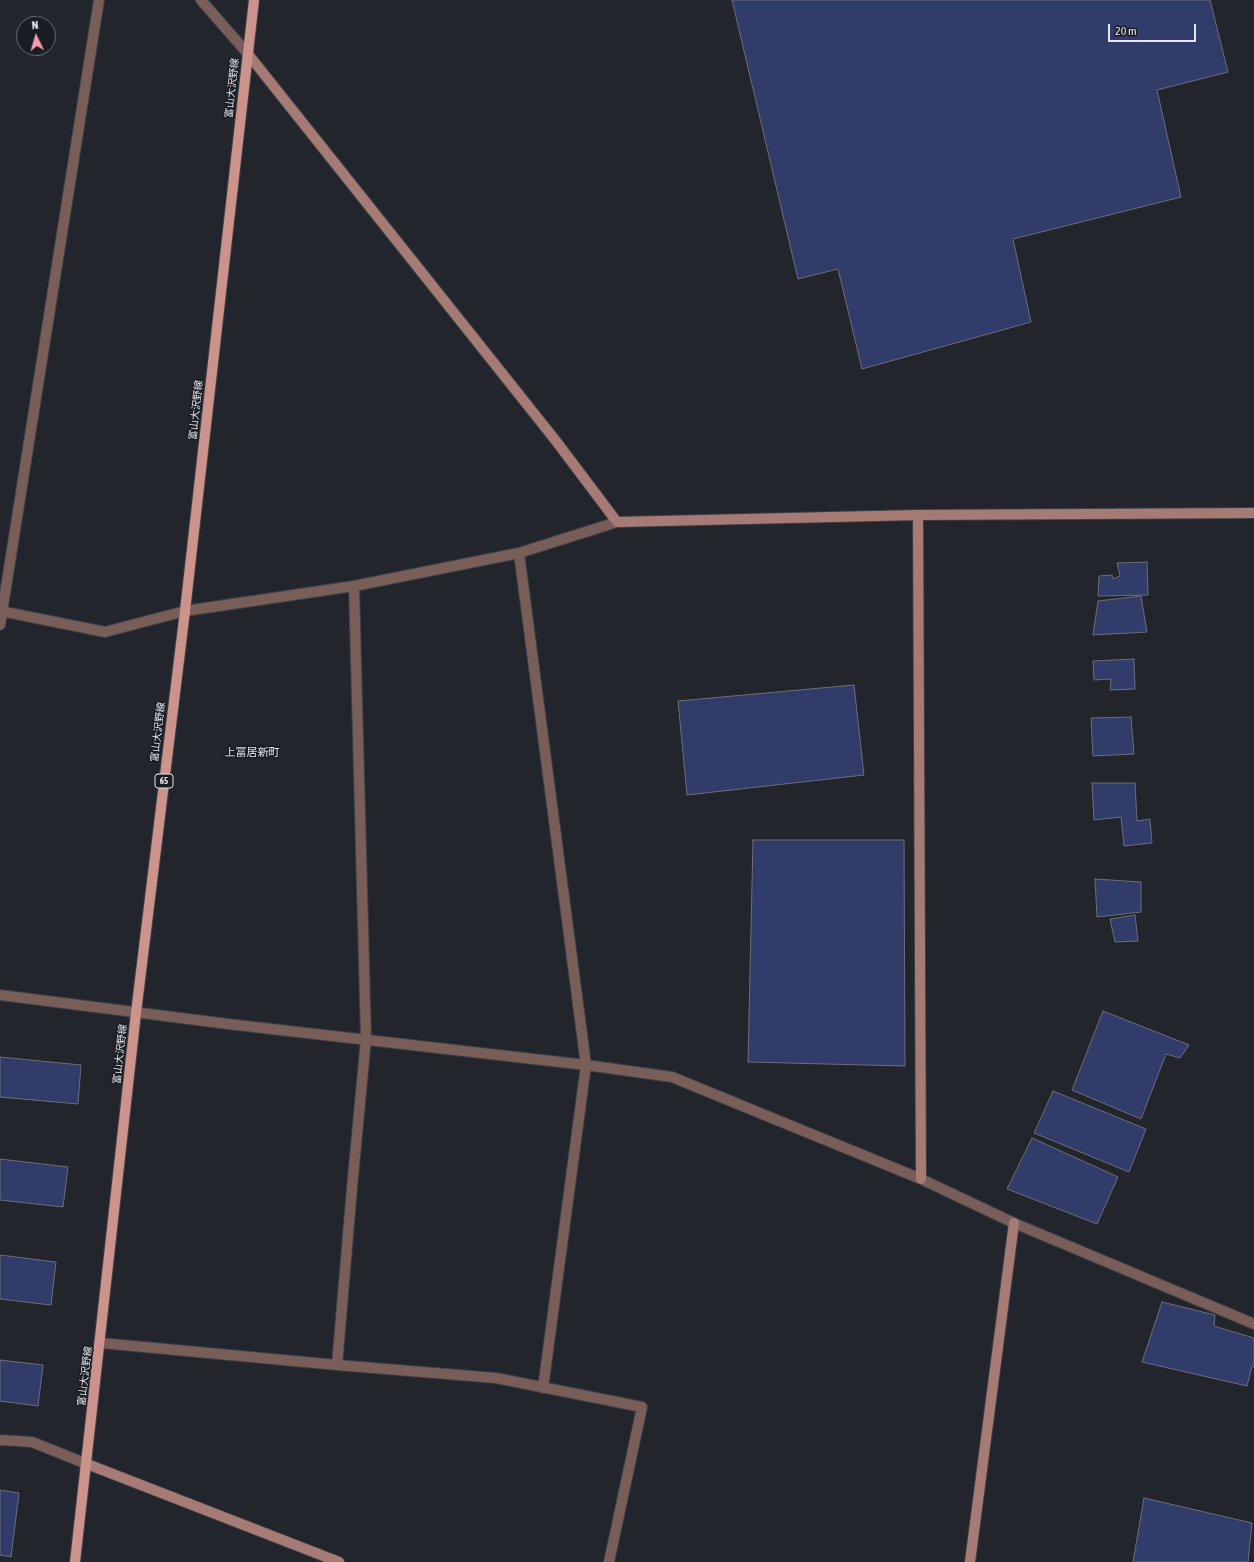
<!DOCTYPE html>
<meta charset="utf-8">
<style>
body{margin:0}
#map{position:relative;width:1254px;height:1562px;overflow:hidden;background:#23252c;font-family:"Asap Condensed",sans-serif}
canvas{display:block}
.north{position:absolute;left:16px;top:16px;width:40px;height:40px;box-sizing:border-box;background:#1a1c23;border:1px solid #6b6d73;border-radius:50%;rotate:355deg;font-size:11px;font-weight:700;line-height:16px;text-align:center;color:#e4e6eb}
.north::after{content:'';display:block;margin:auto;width:14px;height:18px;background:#f39aac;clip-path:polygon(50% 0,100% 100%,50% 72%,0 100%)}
.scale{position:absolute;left:1108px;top:24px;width:88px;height:18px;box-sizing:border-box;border:2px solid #e4e6eb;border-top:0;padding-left:5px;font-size:12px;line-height:14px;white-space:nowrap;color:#e4e6eb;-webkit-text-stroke:3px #1a1c23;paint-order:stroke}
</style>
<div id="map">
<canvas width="1254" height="1562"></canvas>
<div class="north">N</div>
<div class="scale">20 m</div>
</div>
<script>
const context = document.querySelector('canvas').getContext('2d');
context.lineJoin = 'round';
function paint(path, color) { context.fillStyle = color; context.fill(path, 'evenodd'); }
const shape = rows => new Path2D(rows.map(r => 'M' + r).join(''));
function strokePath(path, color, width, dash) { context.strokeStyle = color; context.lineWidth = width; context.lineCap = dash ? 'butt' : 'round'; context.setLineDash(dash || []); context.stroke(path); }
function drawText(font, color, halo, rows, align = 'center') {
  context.font = font + ' "Asap Condensed","Noto Sans JP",sans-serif'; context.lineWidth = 3; context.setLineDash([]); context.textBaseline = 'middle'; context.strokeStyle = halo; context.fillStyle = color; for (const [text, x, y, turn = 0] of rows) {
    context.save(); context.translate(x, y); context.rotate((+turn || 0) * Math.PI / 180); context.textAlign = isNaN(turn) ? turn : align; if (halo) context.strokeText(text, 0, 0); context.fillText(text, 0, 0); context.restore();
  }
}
const building = shape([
 [732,0,1210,0,1228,72,1157,90,1181,197,1013,239,1031,322,862,369,838,269,798,279,732,0],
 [1147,562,1148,595,1098,596,1099,576,1112,575,1113,579,1120,576,1117,563,1147,562],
 [1141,596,1147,632,1093,635,1098,601,1141,596],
 [1134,659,1135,689,1110,690,1111,679,1094,680,1093,661,1134,659],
 [854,685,864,775,687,795,678,701,854,685],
 [1131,717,1134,754,1093,756,1091,718,1131,717],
 [1092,783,1135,783,1137,821,1150,819,1152,843,1124,846,1121,817,1094,820,1092,783],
 [753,840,904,840,905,1066,748,1062,753,840],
 [1095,879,1141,882,1141,912,1097,917,1095,879],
 [1135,915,1138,941,1115,942,1110,919,1135,915],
 [1103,1011,1189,1045,1180,1058,1166,1054,1141,1119,1072,1090,1103,1011],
 [0,1057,81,1065,78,1104,0,1097,0,1057],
 [1053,1091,1146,1129,1129,1172,1034,1133,1053,1091],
 [1032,1138,1118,1177,1097,1224,1007,1189,1032,1138],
 [0,1159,68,1167,63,1207,0,1200,0,1159],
 [0,1255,56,1262,51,1305,0,1299,0,1255],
 [1162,1302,1215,1315,1214,1326,1254,1338,1254,1367,1252,1366,1247,1386,1142,1362,1162,1302],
 [0,1360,43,1365,38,1406,0,1401,0,1360],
 [0,1490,19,1493,11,1557,0,1555,0,1490],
 [1144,1498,1252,1523,1248,1562,1133,1562,1144,1498]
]);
paint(building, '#313c6b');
strokePath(building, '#6c6f77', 1);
const street = shape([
 [201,0,248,54],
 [519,553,586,1065,543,1388],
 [0,611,105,632,185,611,354,586,519,553,617,522],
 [0,625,99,0],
 [0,995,228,1024,586,1065,672,1077,921,1179,1014,1223,1254,1324],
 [101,1343,337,1365,496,1378,642,1407,609,1562],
 [337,1365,352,1188,366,1039,354,586],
 [0,1440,32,1442,87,1464]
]);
const secondary = shape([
 [248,54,556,441,617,522,918,515,1254,513],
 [918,515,921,1179],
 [87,1464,339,1562],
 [970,1562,1014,1223]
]);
const primary = shape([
 [75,1562,136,1013,185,611,254,0]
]);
strokePath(street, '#3e4047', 12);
strokePath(secondary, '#3e4047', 12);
strokePath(primary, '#3e4047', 12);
strokePath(street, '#785d59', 10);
strokePath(secondary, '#a77b75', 10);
strokePath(primary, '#cb938b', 10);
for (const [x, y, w] of [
 [164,781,18]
]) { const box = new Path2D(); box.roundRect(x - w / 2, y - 7, w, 14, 3); context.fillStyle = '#1a1c23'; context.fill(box); strokePath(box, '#e4e6eb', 1); }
drawText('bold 9px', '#e4e6eb', null, [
 ["65",164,781]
]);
drawText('10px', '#e4e6eb', '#1a1c23', [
 ["富山大沢野線",232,88,-84],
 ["富山大沢野線",196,410,-84],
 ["富山大沢野線",158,732,-83],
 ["富山大沢野線",120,1054,-84],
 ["富山大沢野線",85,1376,-83]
]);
drawText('11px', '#e4e6eb', '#1a1c23', [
 ["上冨居新町",252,753]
]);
</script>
